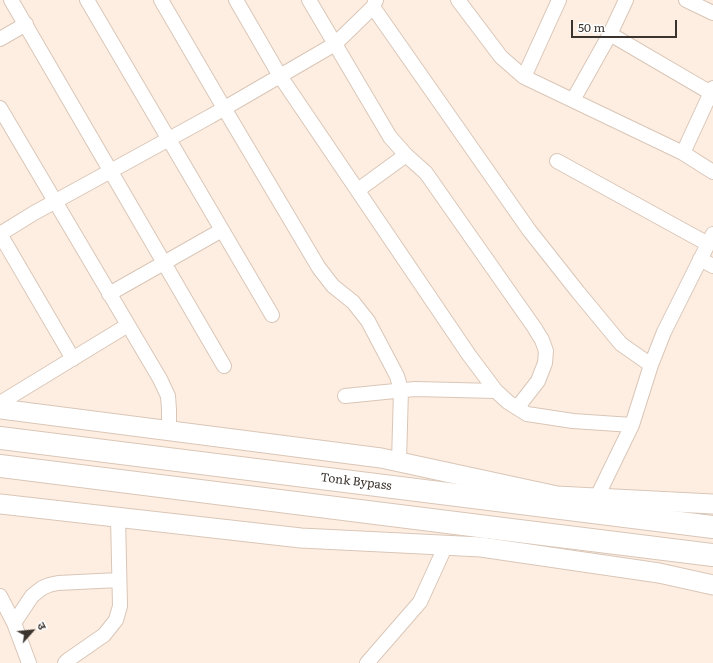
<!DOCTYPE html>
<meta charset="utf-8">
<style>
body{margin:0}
#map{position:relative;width:713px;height:663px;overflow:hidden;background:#feeee2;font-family:Literata,"Noto Sans Devanagari",serif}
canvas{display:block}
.north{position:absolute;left:12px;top:611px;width:40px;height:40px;-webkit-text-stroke:3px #fff;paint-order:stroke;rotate:63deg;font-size:11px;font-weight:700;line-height:16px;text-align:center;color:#3b332d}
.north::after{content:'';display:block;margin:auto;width:14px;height:18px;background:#3b332d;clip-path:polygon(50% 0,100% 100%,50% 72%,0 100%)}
.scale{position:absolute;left:571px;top:20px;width:106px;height:18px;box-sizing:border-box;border:2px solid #3b332d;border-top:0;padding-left:5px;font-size:12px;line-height:14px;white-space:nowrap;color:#3b332d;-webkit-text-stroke:3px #fff;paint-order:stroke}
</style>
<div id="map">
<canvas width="713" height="663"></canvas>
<div class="north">उ</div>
<div class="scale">50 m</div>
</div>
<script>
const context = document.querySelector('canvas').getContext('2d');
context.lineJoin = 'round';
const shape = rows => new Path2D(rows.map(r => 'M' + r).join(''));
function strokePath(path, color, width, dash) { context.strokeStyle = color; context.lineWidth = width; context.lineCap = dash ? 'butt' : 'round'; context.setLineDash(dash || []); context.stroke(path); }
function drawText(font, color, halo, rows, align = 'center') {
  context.font = font + ' Literata,serif'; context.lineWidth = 4; context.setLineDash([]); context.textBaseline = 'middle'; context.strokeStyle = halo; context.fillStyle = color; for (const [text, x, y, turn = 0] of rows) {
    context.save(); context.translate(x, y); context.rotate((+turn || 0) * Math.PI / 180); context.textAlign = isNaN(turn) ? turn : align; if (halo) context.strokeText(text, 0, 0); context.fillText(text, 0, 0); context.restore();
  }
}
const street = shape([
 [11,0,224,366],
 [87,0,272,315],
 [161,0,224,108,319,268,333,286,353,302,368,321,397,376,401,390,399,462],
 [236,0,280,76,469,355,496,391,508,402,527,414,573,421,632,425],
 [309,0,390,137,406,155,426,173,534,327,542,340,546,351,545,363,538,381,517,408],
 [458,0,501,57,524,77],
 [559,0,524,77,683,153],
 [686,0,713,13],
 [373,7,529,230,578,292,621,344,651,365],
 [610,34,711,93],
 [0,39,26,24],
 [713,88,683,153,713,172],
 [573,100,610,34,626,0],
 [0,108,160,379,168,396,169,409,169,430],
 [557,161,708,244],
 [358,190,406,155],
 [0,234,34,213,211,116,335,44,373,7,376,0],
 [0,234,73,359],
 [700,259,713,266],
 [109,294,222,230],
 [345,396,415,389,496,391],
 [0,403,128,325],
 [596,499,632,425,651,365,664,332,713,234],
 [0,596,14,623,29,663],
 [14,623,32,596,42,588,49,585,58,583,119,580],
 [65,663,68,660,104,635,116,620,120,606,118,517],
 [367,663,420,602,446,545]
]);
const secondary = shape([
 [0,409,381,458,557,496,713,504],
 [0,504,301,538,481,547,659,573,713,585]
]);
const highway = shape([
 [0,438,713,527],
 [0,466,519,531,713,555]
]);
strokePath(street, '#d9c6b7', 16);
strokePath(secondary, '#d9c6b7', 21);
strokePath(highway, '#d9c6b7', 24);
strokePath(street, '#fff', 14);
strokePath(secondary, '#fff', 19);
strokePath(highway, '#fff', 22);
drawText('12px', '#3b332d', '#fff', [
 ["Tonk Bypass",356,482,7]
]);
</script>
